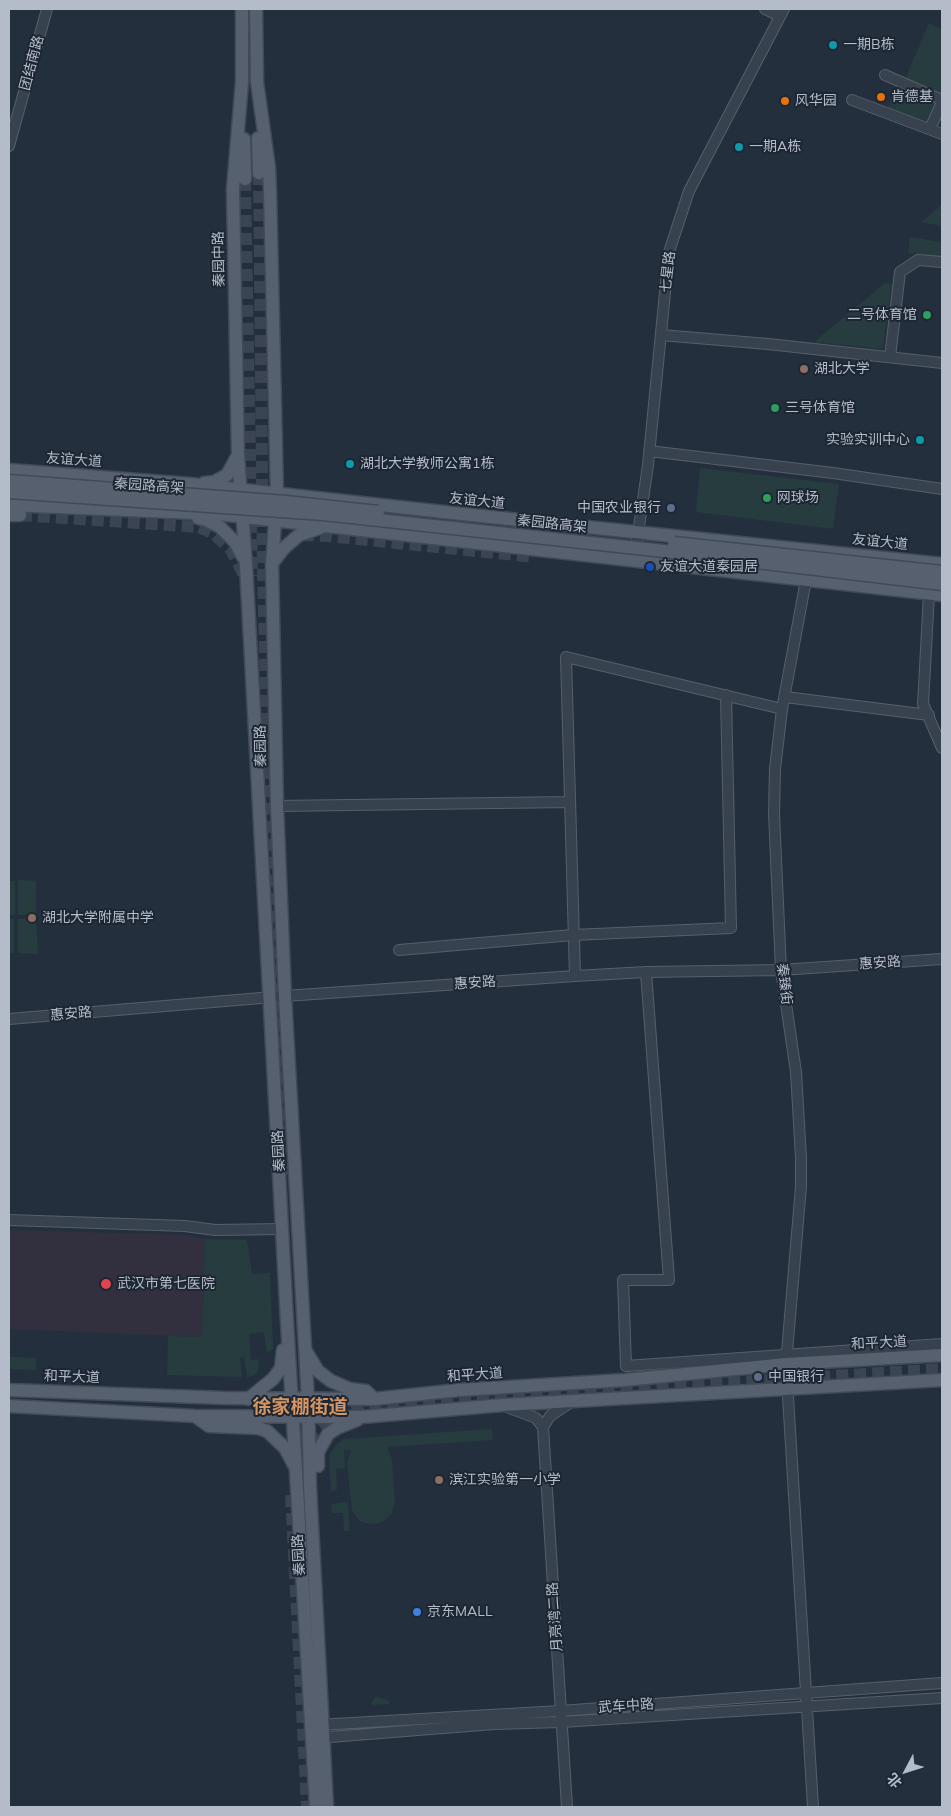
<!DOCTYPE html>
<meta charset="utf-8">
<style>
body{margin:0}
#map{position:relative;width:951px;height:1816px;overflow:hidden;background:#242f3e;font-family:Mulish,"Noto Sans SC",sans-serif}
canvas{display:block}
.frame{position:absolute;inset:0;border:10px solid #b4bcc9;pointer-events:none}
.north{position:absolute;left:881px;top:1746px;width:50px;height:50px;-webkit-text-stroke:4px #1d2633;paint-order:stroke;rotate:230deg;font-size:14px;font-weight:700;line-height:20px;text-align:center;color:#b4bcc9}
.north::after{content:'';display:block;margin:auto;width:18px;height:22px;background:#b4bcc9;clip-path:polygon(50% 0,100% 100%,50% 72%,0 100%)}
</style>
<div id="map">
<canvas width="951" height="1816"></canvas>
<div class="frame"></div>
<div class="north">北</div>
</div>
<script>
const context = document.querySelector('canvas').getContext('2d');
context.lineJoin = 'round';
function paint(path, color) { context.fillStyle = color; context.fill(path, 'evenodd'); }
const shape = rows => new Path2D(rows.map(r => 'M' + r).join(''));
function strokePath(path, color, width, dash) { context.strokeStyle = color; context.lineWidth = width; context.lineCap = dash ? 'butt' : 'round'; context.setLineDash(dash || []); context.stroke(path); }
function drawText(font, color, halo, rows, align = 'center') {
  context.font = font + ' Mulish,"Noto Sans SC",sans-serif'; context.lineWidth = 4; context.setLineDash([]); context.textBaseline = 'middle'; context.strokeStyle = halo; context.fillStyle = color; for (const [text, x, y, turn = 0] of rows) {
    context.save(); context.translate(x, y); context.rotate((+turn || 0) * Math.PI / 180); context.textAlign = isNaN(turn) ? turn : align; if (halo) context.strokeText(text, 0, 0); context.fillText(text, 0, 0); context.restore();
  }
}
paint(shape([
 [9,1230,187,1235,205,1239,202,1337,9,1329]
]), '#32303f');
paint(shape([
 [929,23,942,29,941,94,905,79],
 [896,87,937,104,929,125,888,108],
 [942,205,942,226,921,222],
 [910,237,942,242,941,257,908,253],
 [885,283,892,285,883,349,814,342],
 [700,468,839,484,833,529,696,512],
 [18,880,36,881,36,915,18,915],
 [9,881,15,881,15,915,9,915],
 [36,918,38,954,18,953,18,919],
 [9,919,14,919,14,953,9,953],
 [205,1239,247,1240,252,1274,270,1273,273,1349,267,1353,264,1332,249,1334,251,1360,259,1359,258,1372,253,1376,247,1377,244,1357,240,1358,242,1377,167,1375,168,1336,202,1337],
 [9,1357,36,1358,36,1370,9,1369],
 [492,1429,493,1440,387,1447,392,1460,395,1501,392,1513,383,1522,371,1524,365,1523,359,1520,352,1510,347,1463,351,1450,344,1450,345,1468,336,1469,337,1490,331,1491,329,1464,330,1454,336,1445,343,1439],
 [348,1502,350,1531,344,1531,343,1513,332,1513,331,1504],
 [376,1696,389,1701,389,1704,372,1705,371,1703]
]), '#263c3f');
strokePath(shape([
 [259,173,263,573,267,737,285,1178],
 [245,179,252,576],
 [20,515,199,527,214,534,231,550,246,579],
 [302,535,328,536,535,557],
 [300,1476,305,1449,314,1434,341,1414,366,1406,942,1369],
 [291,1495,307,1807]
]), '#3a4453', 12, [12, 6]);
const minor = shape([
 [765,9,780,16],
 [885,75,942,100],
 [852,100,942,134],
 [930,129,942,102],
 [9,146,47,9],
 [661,335,768,344,942,363],
 [890,357,900,272,918,260,942,262],
 [649,451,833,473,942,489],
 [635,554,648,465,669,252,689,191,784,9],
 [806,580,782,709,775,769,774,814,781,970,796,1072,801,1158,801,1186,786,1364,813,1807],
 [929,594,923,704,942,748],
 [785,697,929,715],
 [277,806,570,802],
 [399,950,573,935,731,928,726,695],
 [646,972,669,1280,623,1280,626,1366,942,1344],
 [575,976,566,657,782,709],
 [9,1019,285,996,575,976,646,972,781,970,942,959],
 [9,1220,185,1226,215,1230,282,1229],
 [504,1406,536,1418,543,1427,567,1807],
 [543,1427,550,1416,571,1402],
 [317,1725,560,1711,942,1683],
 [317,1738,494,1724,561,1722,942,1698]
]);
const major = shape([
 [242,9,242,82,233,189,238,455,246,565,287,1321,316,1807],
 [256,9,257,82,269,168,270,192,277,493,272,565,277,806,285,996,308,1400,310,1487,327,1807],
 [258,138,259,173],
 [244,139,245,179],
 [9,470,190,484,462,514,942,564],
 [204,483,214,482,227,475,238,455],
 [9,505,218,514,942,595],
 [9,515,20,515],
 [198,518,206,520,220,527,235,542,243,557],
 [273,562,284,548,299,535,320,528],
 [306,1351,318,1371,331,1381,350,1389,366,1391,374,1399],
 [9,1390,225,1398,374,1399,459,1390,625,1380,786,1364,942,1355],
 [248,1399,273,1379,281,1368,283,1350],
 [9,1406,195,1416,362,1417,503,1405,942,1380],
 [195,1416,209,1426,258,1428,267,1431,285,1448,294,1465],
 [318,1466,318,1452,328,1434,337,1428,357,1420]
]);
strokePath(minor, '#565f6c', 12);
strokePath(major, '#414a57', 15);
strokePath(minor, '#38414e', 10);
strokePath(major, '#56606e', 12);
const majorBridge = shape([
 [9,481,286,502,378,512],
 [9,492,323,514,655,550,942,584],
 [674,543,942,572]
]);
strokePath(majorBridge, '#414a57', 15, []);
strokePath(majorBridge, '#56606e', 12);
for (const [x, y, r, color] of [
 [833,45,5,"#0f9aa8"],
 [881,97,5,"#e8710a"],
 [785,101,5,"#e8710a"],
 [739,147,5,"#0f9aa8"],
 [927,315,5,"#2e9e5b"],
 [804,369,5,"#8d6e63"],
 [775,408,5,"#2e9e5b"],
 [920,440,5,"#0f9aa8"],
 [350,464,5,"#0f9aa8"],
 [767,498,5,"#2e9e5b"],
 [671,508,5,"#5c6f8a"],
 [650,567,5,"#1a4fb4"],
 [32,918,5,"#8d6e63"],
 [106,1284,6,"#e0444e"],
 [758,1377,5,"#5c6f8a"],
 [439,1480,5,"#8d6e63"],
 [417,1612,5,"#3f7fe0"]
]) { const dot = new Path2D(); dot.arc(x, y, r, 0, 2 * Math.PI); context.fillStyle = color; context.fill(dot); strokePath(dot, '#1d2633', 2); }
drawText('14px', '#b4bcc9', '#1d2633', [
 ["一期B栋",843,45],
 ["肯德基",891,97],
 ["风华园",795,101],
 ["一期A栋",749,147],
 ["二号体育馆",917,315,"right"],
 ["湖北大学",814,369],
 ["三号体育馆",785,408],
 ["实验实训中心",910,440,"right"],
 ["湖北大学教师公寓1栋",360,464],
 ["网球场",777,498],
 ["中国农业银行",661,508,"right"],
 ["友谊大道秦园居",660,567],
 ["湖北大学附属中学",42,918],
 ["武汉市第七医院",117,1284],
 ["中国银行",768,1377],
 ["滨江实验第一小学",449,1480],
 ["京东MALL",427,1612]
], 'left');
drawText('14px', '#b4bcc9', '#1d2633', [
 ["团结南路",32,63,-75],
 ["秦园中路",219,259,-91],
 ["七星路",668,272,-83],
 ["友谊大道",74,460,4],
 ["秦园路高架",149,486,4],
 ["友谊大道",477,501,6],
 ["秦园路高架",552,524,6],
 ["友谊大道",880,542,6],
 ["秦园路",261,746,-91],
 ["惠安路",880,963,-4],
 ["惠安路",475,983,-4],
 ["秦臻街",784,984,83],
 ["惠安路",71,1014,-5],
 ["秦园路",279,1151,-93],
 ["和平大道",879,1343,-3],
 ["和平大道",475,1375,-4],
 ["和平大道",72,1377,2],
 ["秦园路",299,1555,-93],
 ["月亮湾二路",555,1617,-94],
 ["武车中路",626,1706,-4]
]);
drawText('bold 19px', '#d59563', '#1d2633', [
 ["徐家棚街道",300,1407]
]);
</script>
